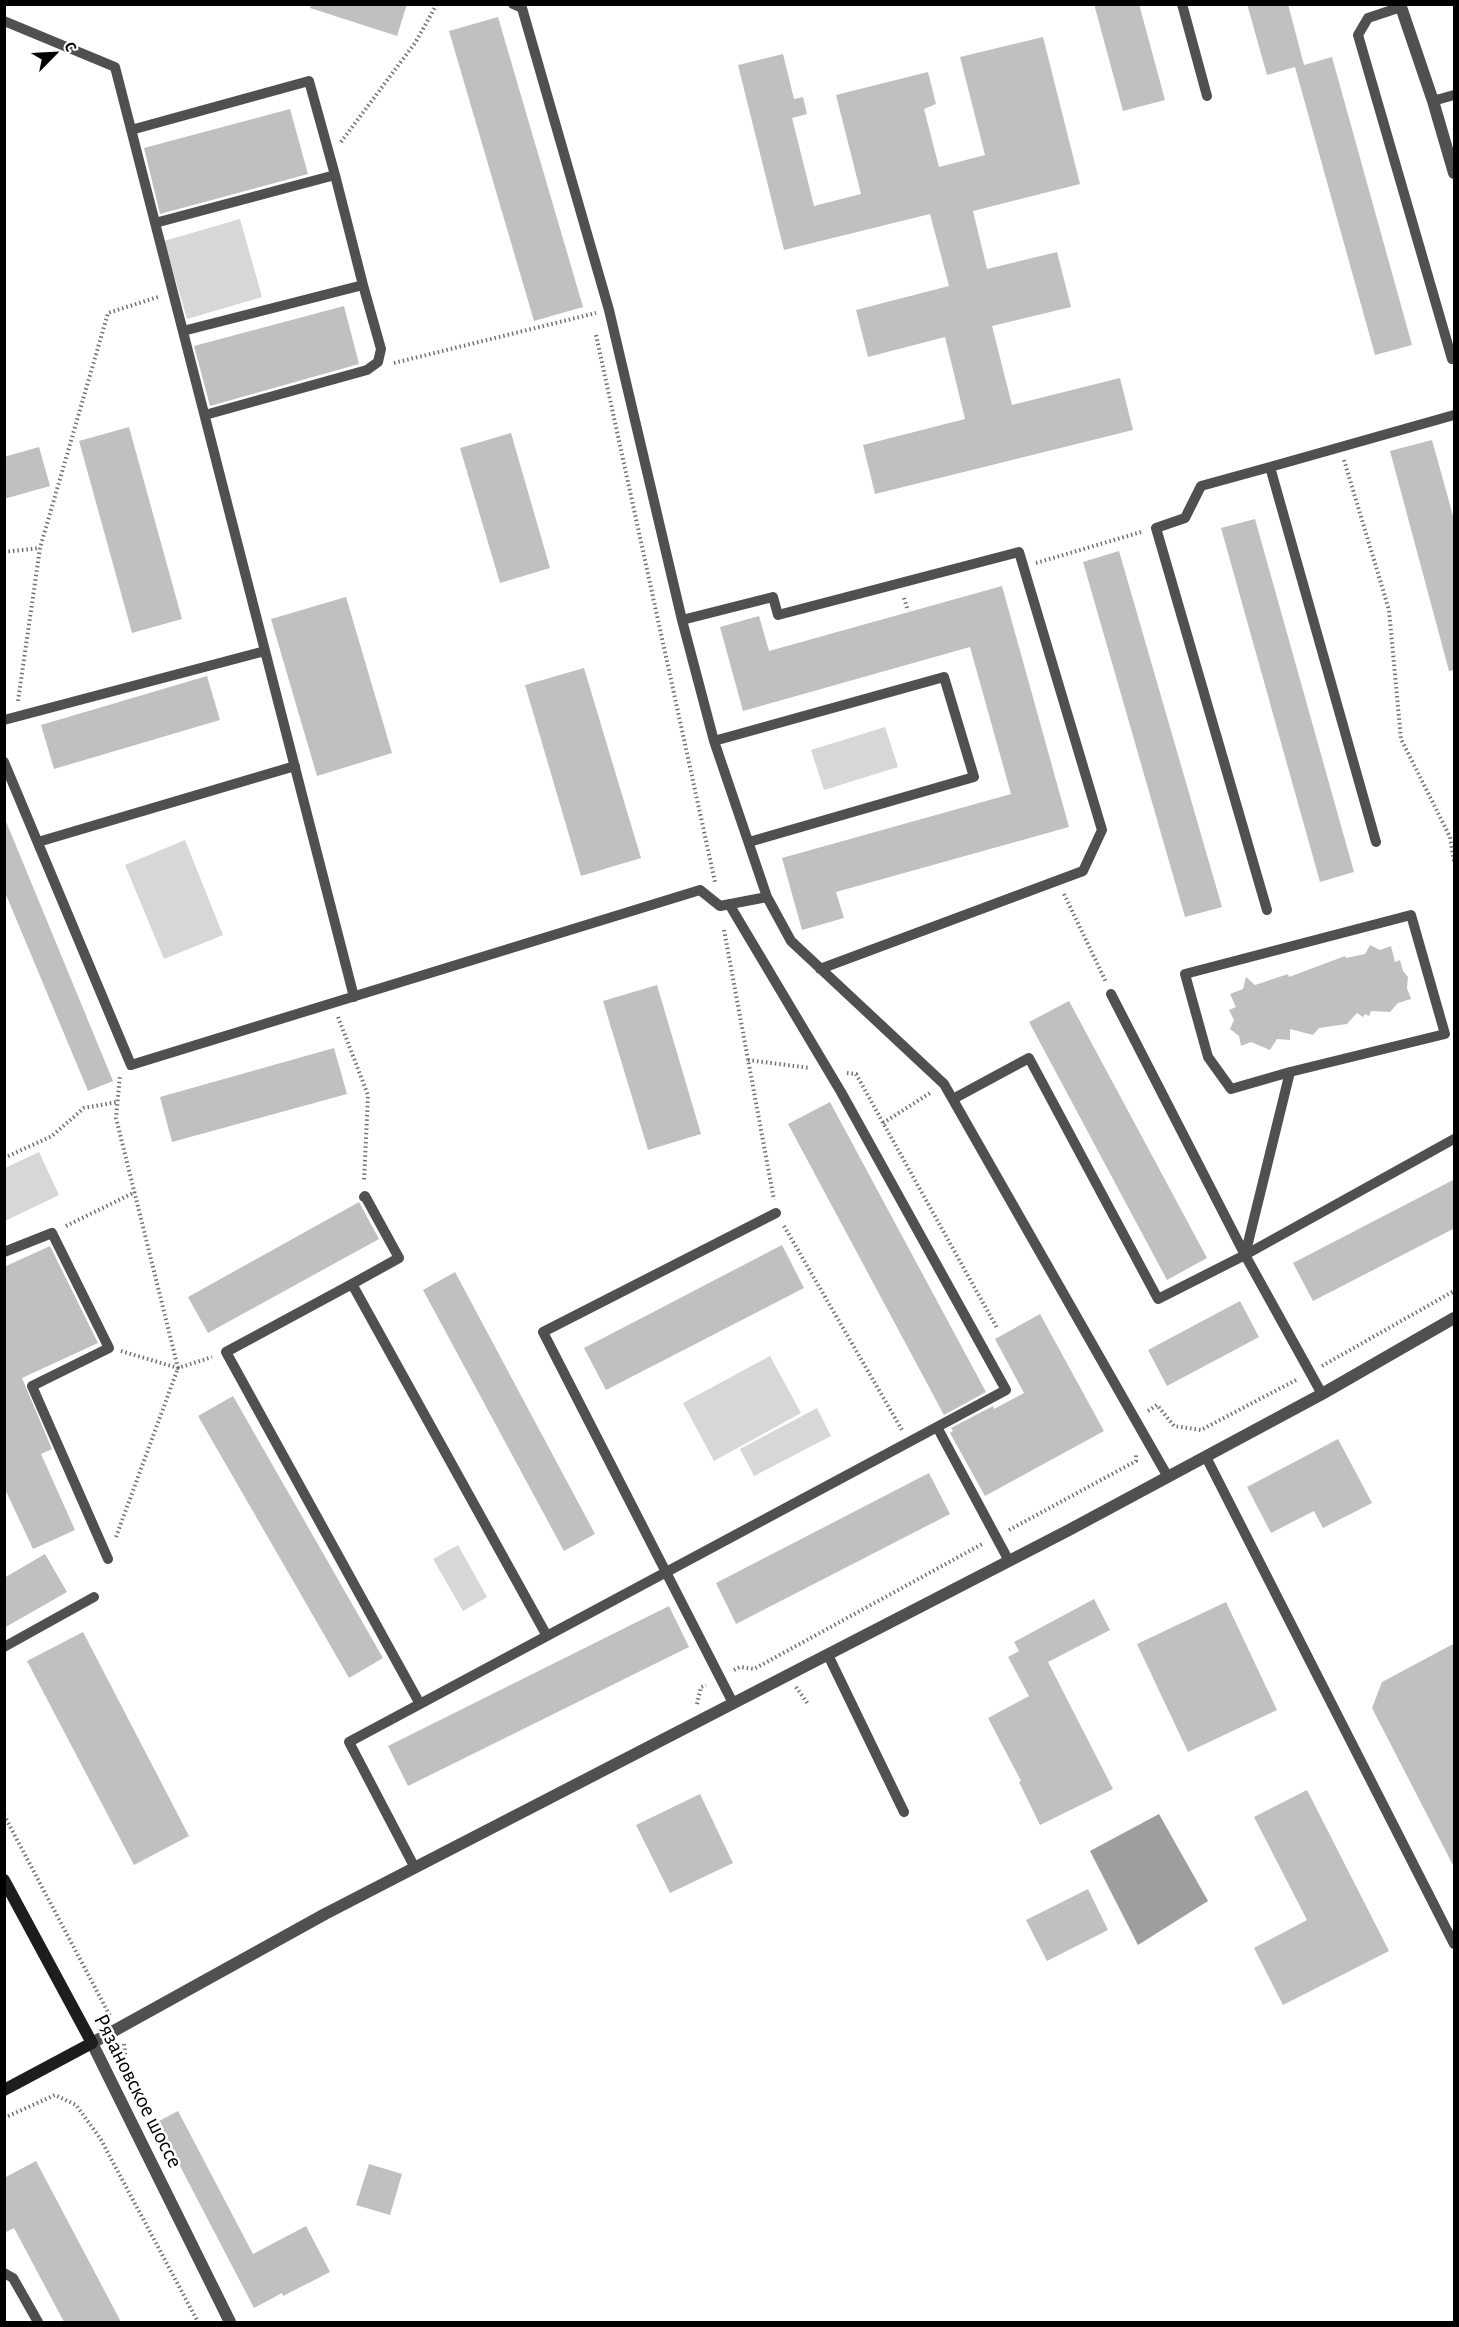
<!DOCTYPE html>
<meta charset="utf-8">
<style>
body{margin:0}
#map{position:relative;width:1459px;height:2327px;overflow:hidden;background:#fff;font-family:"Alegreya Sans",sans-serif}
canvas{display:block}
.frame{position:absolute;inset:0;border:6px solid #000;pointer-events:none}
.north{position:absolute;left:24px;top:24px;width:60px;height:60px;-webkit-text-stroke:4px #fff;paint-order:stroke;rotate:66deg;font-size:16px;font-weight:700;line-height:24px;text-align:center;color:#000}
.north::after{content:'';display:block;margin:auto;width:21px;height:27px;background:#000;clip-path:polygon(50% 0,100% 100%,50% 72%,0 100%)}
</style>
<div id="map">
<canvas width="1459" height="2327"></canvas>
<div class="frame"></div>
<div class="north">С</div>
</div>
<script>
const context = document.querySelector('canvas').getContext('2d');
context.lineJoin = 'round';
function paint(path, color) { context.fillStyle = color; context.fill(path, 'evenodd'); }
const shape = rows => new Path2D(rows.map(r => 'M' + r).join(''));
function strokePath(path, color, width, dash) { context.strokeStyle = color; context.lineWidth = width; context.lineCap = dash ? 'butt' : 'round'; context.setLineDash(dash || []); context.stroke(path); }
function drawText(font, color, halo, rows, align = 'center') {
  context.font = font + ' "Alegreya Sans",sans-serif'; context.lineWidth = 5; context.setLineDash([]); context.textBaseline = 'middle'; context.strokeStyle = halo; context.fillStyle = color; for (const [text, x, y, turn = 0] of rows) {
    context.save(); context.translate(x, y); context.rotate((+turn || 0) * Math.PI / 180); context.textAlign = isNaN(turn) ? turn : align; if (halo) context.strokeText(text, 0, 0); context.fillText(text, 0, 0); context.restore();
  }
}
paint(shape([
 [240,219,262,297,187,319,164,241],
 [885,727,898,767,824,790,811,750],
 [185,840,223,935,164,959,125,865],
 [39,1152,59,1195,5,1221,5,1168],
 [770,1356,801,1413,714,1461,683,1403],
 [817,1408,831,1436,754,1476,740,1449],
 [458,1545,487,1597,463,1611,433,1559]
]), '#d7d7d7');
paint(shape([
 [1159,1814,1208,1901,1138,1945,1090,1851]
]), '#9e9e9e');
paint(shape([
 [311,4,407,4,397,36,310,8],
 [1094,4,1139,4,1165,100,1123,111],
 [1247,4,1288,4,1304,65,1332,57,1412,345,1375,355,1295,67,1267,75],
 [498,17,583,307,534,321,449,31],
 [1043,37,1080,184,973,211,987,269,1057,252,1071,307,992,326,1012,405,1120,378,1133,430,875,494,863,445,965,419,945,337,868,357,856,310,949,286,930,214,784,250,738,65,783,54,794,99,803,97,807,114,792,118,814,206,861,194,836,95,928,72,936,104,924,109,939,167,985,155,960,57],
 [290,109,308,174,160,214,144,148],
 [344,306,359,364,210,406,194,346],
 [129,427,182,619,132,633,79,441],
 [511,433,550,568,500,583,460,448],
 [1432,440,1455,523,1455,670,1449,671,1390,451],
 [39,447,50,486,4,499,4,457],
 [1255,519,1354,872,1320,882,1221,528],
 [1119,551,1222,907,1185,917,1083,562],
 [1002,586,1069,827,836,892,844,918,802,930,782,858,1011,794,970,647,743,711,720,627,759,616,769,651],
 [346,597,392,753,317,776,271,619],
 [584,668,641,858,581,876,525,685],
 [207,676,220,720,54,769,41,725],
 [5,819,113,1081,88,1091,4,890],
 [1370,945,1380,950,1391,946,1395,962,1400,960,1403,971,1408,977,1407,988,1411,999,1398,1003,1390,1012,1371,1011,1369,1016,1365,1014,1363,1017,1357,1013,1347,1024,1319,1028,1313,1035,1290,1029,1290,1040,1277,1039,1270,1050,1251,1042,1241,1046,1239,1036,1230,1029,1234,1020,1229,1010,1236,1007,1230,994,1243,989,1246,977,1255,985,1288,974,1289,977,1345,956,1346,958,1365,954],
 [657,985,701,1134,648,1150,603,1001],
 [1069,1001,1207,1258,1167,1280,1029,1022],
 [334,1048,347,1094,172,1142,160,1097],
 [830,1102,986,1392,944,1415,788,1124],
 [1455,1179,1455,1228,1313,1301,1293,1263],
 [359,1202,379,1239,208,1333,188,1297],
 [782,1245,804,1288,606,1390,584,1348],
 [50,1246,98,1343,22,1378,52,1449,41,1454,75,1530,33,1549,4,1487,4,1267],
 [455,1272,595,1534,564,1551,423,1290],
 [1240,1301,1259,1337,1167,1386,1148,1350],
 [1040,1314,1104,1431,985,1496,950,1433,953,1431,951,1428,993,1406,994,1409,1024,1393,995,1339],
 [233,1396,383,1658,349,1678,198,1416],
 [1338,1439,1372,1503,1323,1528,1314,1511,1271,1533,1247,1487],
 [929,1473,950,1514,736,1624,716,1583],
 [45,1554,67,1592,4,1628,4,1578],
 [1094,1599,1110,1630,1048,1662,1113,1789,1040,1825,1019,1782,1021,1781,988,1718,1029,1696,1008,1657,1019,1651,1014,1642],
 [1226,1602,1277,1710,1188,1752,1137,1644],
 [669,1606,689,1647,408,1786,388,1746],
 [83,1632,189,1836,134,1865,27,1661],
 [1455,1643,1455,1869,1372,1708,1382,1682],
 [1307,1790,1389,1951,1283,2005,1254,1948,1307,1920,1254,1817],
 [700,1794,733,1863,670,1893,636,1825],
 [1088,1889,1108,1930,1047,1961,1026,1920],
 [178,2111,253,2254,306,2226,330,2272,283,2296,282,2293,254,2308,157,2122],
 [36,2161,64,2214,121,2322,64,2322,14,2228,4,2233,4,2178],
 [369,2164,402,2174,390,2215,356,2205]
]), '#c0c0c0');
strokePath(shape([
 [341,142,415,43,437,4],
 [596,335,715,882],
 [394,363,596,313],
 [1344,460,1389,610,1401,739,1450,837,1454,861],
 [4,552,40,548],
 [1036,563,1141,532],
 [904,598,908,611],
 [18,701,40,548,108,313,158,297],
 [1064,894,1106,982],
 [724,930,774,1200],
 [338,1017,368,1095,364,1181],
 [748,1060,810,1068],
 [847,1073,856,1074,997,1328],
 [883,1123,930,1093],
 [4,1158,52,1136,84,1108,117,1102],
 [66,1226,135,1192],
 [784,1226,902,1430],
 [121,1351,178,1368,212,1357],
 [1322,1366,1454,1291],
 [1148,1411,1157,1405,1174,1426,1201,1430,1296,1380],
 [1009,1530,1136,1461,1136,1453],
 [116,1537,178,1368,116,1118,120,1075],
 [734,1670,740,1667,754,1669,984,1543],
 [796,1687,808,1704],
 [697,1704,701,1687,706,1685],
 [4,1815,110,2016],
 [124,2044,127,2073],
 [4,2118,55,2095,76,2105,100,2138,198,2322]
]), '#727272', 4, [1.5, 3]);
strokePath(shape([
 [513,4,522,8,609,310,682,620,714,741,767,897,791,941,944,1084,1168,1477],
 [1182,4,1207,96],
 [1401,7,1368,18,1358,35,1452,359,1454,358],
 [4,21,115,67,354,997],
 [1433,101,1454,95],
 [131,130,309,81,335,175,155,223],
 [335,175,363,285],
 [183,331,363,285,381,349,378,362,367,370,205,415],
 [682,620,773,597,778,615,1019,552,1102,830,1083,871,820,969],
 [4,720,265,651],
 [714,741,944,677,974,777,749,842],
 [4,762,131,1065,700,890,720,906,767,897],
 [38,842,295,766],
 [1376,842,1270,467,1454,415],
 [729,904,841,1092,1006,1390,937,1427],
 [1267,910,1156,528,1185,518,1201,486,1270,467],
 [1111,994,1245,1255,1322,1394],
 [953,1099,1029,1058,1158,1299,1245,1255,1290,1072,1445,1034,1411,915,1185,974,1208,1057,1231,1089,1290,1072],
 [4,1252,52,1233,109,1348,32,1386,108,1559],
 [1245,1255,1454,1139],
 [352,1284,399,1258,365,1196,364,1197],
 [1206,1457,1454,1944],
 [4,1647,94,1597],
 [828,1655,904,1812],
 [733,1703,543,1332,776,1213],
 [420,1704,226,1352,352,1284,547,1636],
 [415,1868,349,1742,937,1427,1009,1561],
 [4,2273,13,2278,38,2322]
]), '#505050', 10);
strokePath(shape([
 [92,2043,230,2322]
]), '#505050', 12);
strokePath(shape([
 [1400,4,1433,101,1454,173],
 [92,2043,325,1914,1069,1530,1322,1394,1454,1318]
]), '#505050', 12);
strokePath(shape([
 [4,1880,92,2043,4,2090]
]), '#1d1d1d', 12);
drawText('22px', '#000', '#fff', [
 ["Рязановское шоссе",138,2091,63]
]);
</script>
